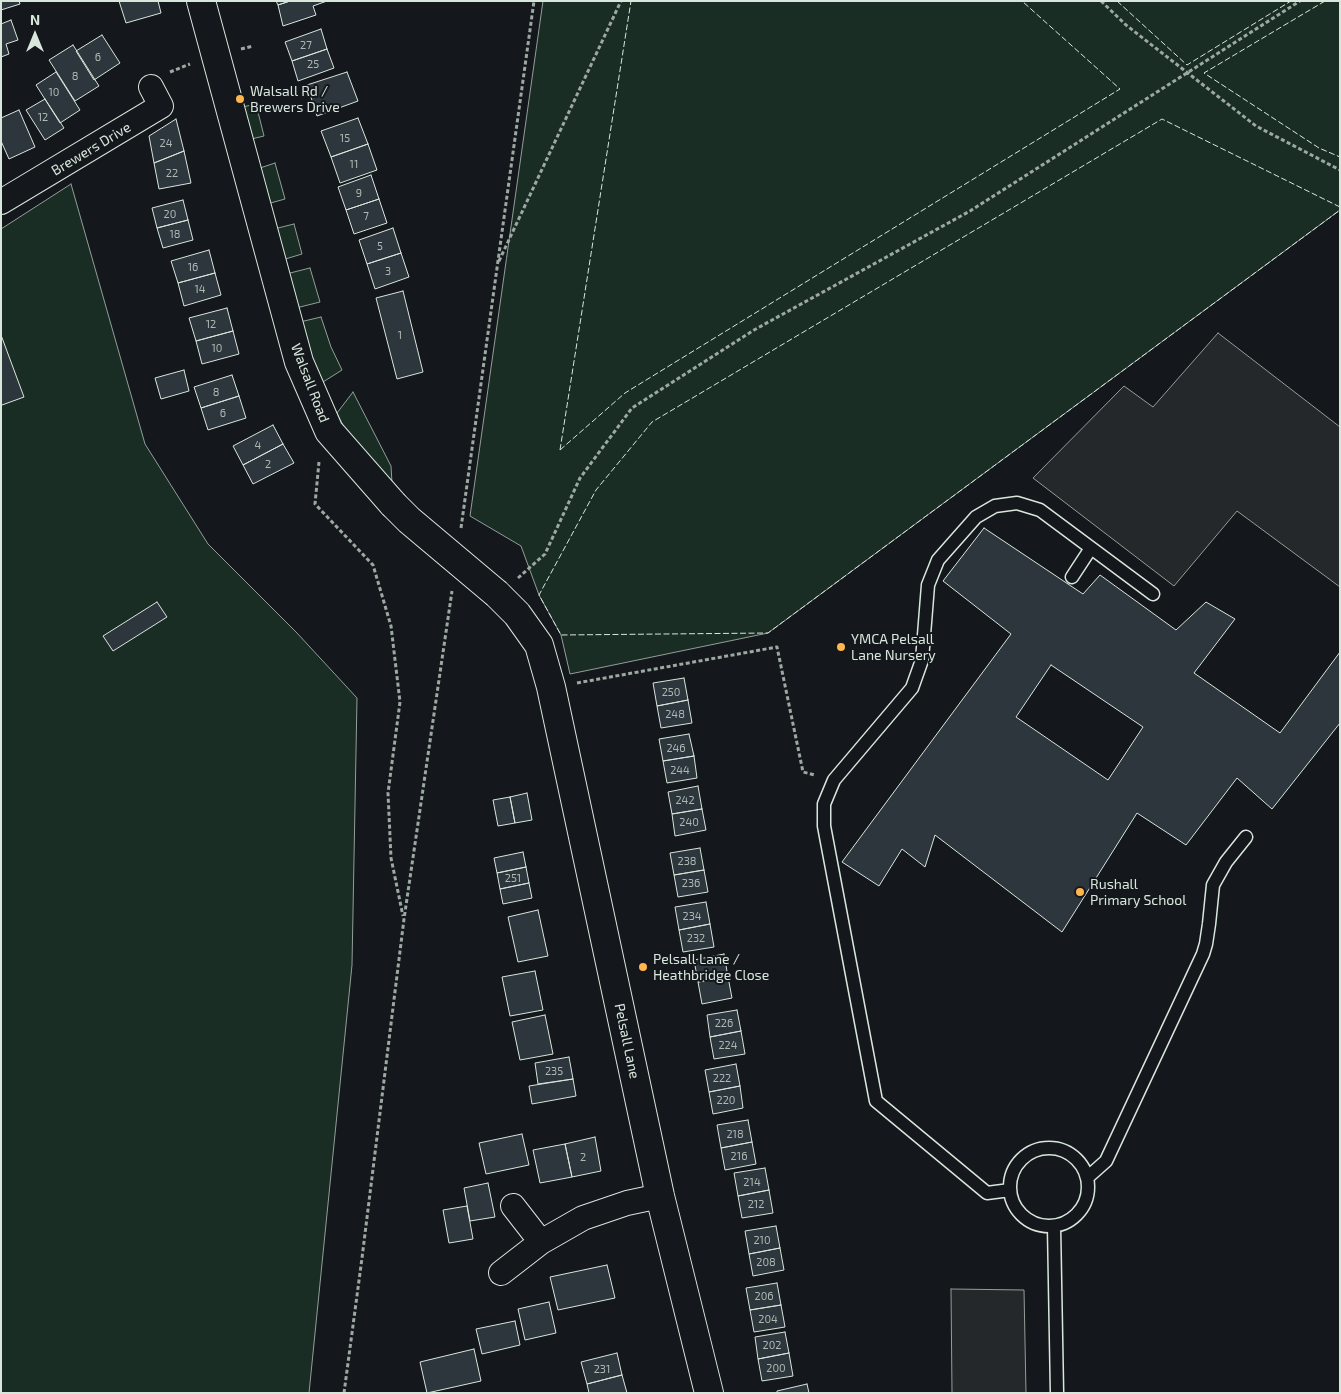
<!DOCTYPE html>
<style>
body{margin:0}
#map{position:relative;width:1341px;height:1394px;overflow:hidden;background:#14181c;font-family:"Exo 2",sans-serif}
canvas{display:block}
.frame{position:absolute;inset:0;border:2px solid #d8e6dc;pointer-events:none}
.north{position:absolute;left:10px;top:10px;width:50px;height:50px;-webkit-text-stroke:4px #14181c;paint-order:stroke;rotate:0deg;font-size:14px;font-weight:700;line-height:20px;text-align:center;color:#d8e6dc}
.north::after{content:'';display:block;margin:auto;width:18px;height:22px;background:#d8e6dc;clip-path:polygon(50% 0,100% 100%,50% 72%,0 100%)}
</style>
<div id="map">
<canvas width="1341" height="1394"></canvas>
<div class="frame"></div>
<div class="north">N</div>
</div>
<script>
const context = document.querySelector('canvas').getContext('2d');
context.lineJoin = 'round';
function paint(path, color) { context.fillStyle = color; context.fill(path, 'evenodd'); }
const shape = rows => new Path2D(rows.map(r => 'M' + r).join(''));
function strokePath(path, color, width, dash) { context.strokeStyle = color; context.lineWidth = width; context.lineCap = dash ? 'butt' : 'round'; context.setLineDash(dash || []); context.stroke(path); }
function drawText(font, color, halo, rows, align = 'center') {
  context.font = font + ' "Exo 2",sans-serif'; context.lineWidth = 4; context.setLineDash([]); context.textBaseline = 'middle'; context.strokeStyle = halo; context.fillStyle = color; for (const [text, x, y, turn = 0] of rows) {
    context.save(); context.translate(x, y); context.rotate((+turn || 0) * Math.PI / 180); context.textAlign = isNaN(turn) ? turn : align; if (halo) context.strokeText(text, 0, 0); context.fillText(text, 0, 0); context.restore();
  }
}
const green = shape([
 [543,1,1340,1,1340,210,768,633,570,674,561,635,539,595,521,546,470,516,543,1],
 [256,104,264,136,247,140,238,108,256,104],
 [275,163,285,199,267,204,257,169,275,163],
 [71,184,145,444,208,544,297,633,357,698,352,965,309,1393,1,1393,1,229,71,184],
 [294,224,302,254,282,260,274,229,294,224],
 [310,268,320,302,296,308,286,274,310,268],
 [321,317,331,347,342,370,323,382,312,361,300,322,321,317],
 [353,392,391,466,393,500,353,446,337,413,353,392]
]);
paint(green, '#1a2d24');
strokePath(green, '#939e99', 1);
const parking = shape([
 [1218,333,1340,427,1340,587,1237,511,1174,586,1033,478,1124,386,1153,407,1218,333],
 [951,1289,1024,1290,1026,1393,952,1393,951,1289]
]);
paint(parking, '#24282b');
strokePath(parking, '#939e99', 1);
const building = shape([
 [1,1,19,1,20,4,1,10,1,1],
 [119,1,158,1,161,13,126,23,119,1],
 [276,1,290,1,278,5,276,1],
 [290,1,327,1,313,6,316,15,283,26,278,5,290,1],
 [11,20,18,40,6,44,9,54,1,57,1,24,11,20],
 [321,29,327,49,292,61,285,42,321,29],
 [102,35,120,63,94,80,76,51,102,35],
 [73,45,99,86,75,101,49,60,73,45],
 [327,49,334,68,298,81,292,61,327,49],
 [56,72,80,110,60,123,36,85,56,72],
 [347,72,358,101,317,116,307,85,347,72],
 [45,99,64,128,45,140,26,110,45,99],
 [19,110,35,147,9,159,1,141,1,118,19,110],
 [358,118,368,144,331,157,321,131,358,118],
 [176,119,184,151,154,163,149,136,176,119],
 [368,144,377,170,340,183,331,157,368,144],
 [184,151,191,183,159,189,154,163,184,151],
 [371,175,379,199,346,210,338,187,371,175],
 [379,199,387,223,354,234,346,210,379,199],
 [183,200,188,220,157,228,152,208,183,200],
 [188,220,193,240,163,248,157,228,188,220],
 [393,228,401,253,367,264,359,240,393,228],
 [209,250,215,273,178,283,171,261,209,250],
 [401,253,409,277,375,289,367,264,401,253],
 [215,273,221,295,184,306,178,283,215,273],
 [403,291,423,372,397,379,376,298,403,291],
 [227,308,233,331,196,341,189,318,227,308],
 [233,331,239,354,202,364,196,341,233,331],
 [1,335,24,397,2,405,1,404,1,335],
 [184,370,189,391,161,399,155,378,184,370],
 [232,375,239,396,201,408,194,387,232,375],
 [239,396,246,418,208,430,201,408,239,396],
 [273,425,283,444,243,465,233,446,273,425],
 [283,444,294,463,253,484,243,465,283,444],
 [984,528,1083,594,1100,575,1176,630,1206,602,1235,619,1194,673,1280,733,1340,652,1340,723,1272,809,1237,778,1186,845,1137,813,1062,932,935,835,925,867,902,849,879,886,842,862,1011,634,943,581,984,528],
 [1051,665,1143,727,1108,780,1016,717,1051,665],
 [157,602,167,617,113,651,103,636,157,602],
 [684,678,688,700,657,706,653,683,684,678],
 [688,700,692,723,661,728,657,706,688,700],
 [689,734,694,756,663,761,659,739,689,734],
 [694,756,697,778,667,783,663,761,694,756],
 [698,786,702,809,672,814,668,792,698,786],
 [527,793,532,820,515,823,510,797,527,793],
 [510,797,515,823,498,826,493,800,510,797],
 [702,809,706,830,675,836,672,814,702,809],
 [700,848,704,870,674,875,670,853,700,848],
 [523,852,526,867,497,873,494,858,523,852],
 [526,867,529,883,500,889,497,873,526,867],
 [704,870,708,892,678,897,674,875,704,870],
 [529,883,532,898,503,904,500,889,529,883],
 [706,902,710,924,679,930,675,907,706,902],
 [538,910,548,956,518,962,508,917,538,910],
 [710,924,714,947,683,952,679,930,710,924],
 [724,954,728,977,698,982,694,960,724,954],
 [535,971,543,1010,510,1016,502,977,535,971],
 [728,977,732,998,702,1004,698,982,728,977],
 [737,1010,741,1031,710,1037,707,1015,737,1010],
 [545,1015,553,1054,520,1060,512,1022,545,1015],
 [741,1031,745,1054,714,1059,710,1037,741,1031],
 [569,1057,573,1079,538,1084,535,1063,569,1057],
 [736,1064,740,1086,709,1092,705,1070,736,1064],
 [573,1079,576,1096,532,1104,529,1086,573,1079],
 [740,1086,743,1108,713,1114,709,1092,740,1086],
 [748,1120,752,1142,721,1148,717,1125,748,1120],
 [522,1134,529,1165,486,1174,479,1143,522,1134],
 [595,1137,601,1171,572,1177,565,1144,595,1137],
 [752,1142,756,1164,725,1170,721,1148,752,1142],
 [565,1144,572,1177,540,1183,533,1150,565,1144],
 [765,1168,769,1190,738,1196,734,1173,765,1168],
 [488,1183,495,1217,470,1221,464,1188,488,1183],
 [769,1190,773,1213,742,1218,738,1196,769,1190],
 [467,1206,473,1239,449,1243,443,1210,467,1206],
 [776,1226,780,1248,749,1254,745,1231,776,1226],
 [780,1248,784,1270,753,1276,749,1254,780,1248],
 [607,1265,615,1298,558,1310,550,1277,607,1265],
 [777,1283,781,1305,750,1310,746,1288,777,1283],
 [549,1302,556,1333,525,1340,518,1309,549,1302],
 [781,1305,785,1327,754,1332,750,1310,781,1305],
 [515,1321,520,1345,482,1354,476,1329,515,1321],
 [785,1332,789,1353,758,1359,755,1337,785,1332],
 [474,1349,481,1381,427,1393,420,1362,474,1349],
 [617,1353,622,1375,587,1384,581,1362,617,1353],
 [789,1353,793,1376,762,1381,758,1359,789,1353],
 [622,1375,627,1393,589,1393,587,1384,622,1375],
 [807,1384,809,1393,777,1393,777,1391,807,1384]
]);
paint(building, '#2c363c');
strokePath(building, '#d8e6dc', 1);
const lane = shape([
 [1072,577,1091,548],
 '1010 1187a39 39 0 1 1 78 0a39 39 0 1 1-78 0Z',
 [1088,1177,1106,1161,1203,954,1206,944,1209,924,1213,885,1226,862,1246,837],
 [1010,1190,987,1193,876,1101,824,826,824,804,834,780,912,688,922,660,928,585,938,560,976,517,995,506,1017,503,1040,510,1153,594],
 [1054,1226,1057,1393]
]);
const street = shape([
 [1,202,161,106,151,87],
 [513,1206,541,1242],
 [501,1273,541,1242,583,1218,627,1203,660,1196]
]);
const secondary = shape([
 [201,1,299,362,329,431,393,504],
 [497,594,517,614,539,645,551,687,660,1196,709,1393]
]);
strokePath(lane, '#d8e6dc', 15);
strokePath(street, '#d8e6dc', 26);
strokePath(secondary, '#d8e6dc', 30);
strokePath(shape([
 [1101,1,1126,25,1256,126,1340,170],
 [241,49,253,46],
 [170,72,190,64],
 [499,261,621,1],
 [319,462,315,504,373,565,391,626,400,702,388,793,391,858,403,916],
 [461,528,534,1],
 [518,578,545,554,580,478,632,408,754,330,970,211,1300,1],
 [577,683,777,647,803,772,815,775],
 [344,1393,362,1258,404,919,452,591]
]), '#9da8a2', 3, [4, 2.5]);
strokePath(lane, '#14181c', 12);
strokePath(street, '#14181c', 24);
strokePath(secondary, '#14181c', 28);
const secondaryBridge = shape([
 [393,504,409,520,497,594]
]);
strokePath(secondaryBridge, '#d8e6dc', 30, []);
strokePath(secondaryBridge, '#14181c', 28);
strokePath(shape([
 [1117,1,1187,65,1291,1],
 [1325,1,1204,73,1319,148,1340,157],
 [1340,207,1162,119,652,422,596,490,539,595,561,635,768,633,1340,210],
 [560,450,625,393,1120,89,1022,1],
 [560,450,631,1]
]), '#d8e6dc', 1, [6, 2.5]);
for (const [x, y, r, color] of [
 [240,99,5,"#ffb74d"],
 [841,647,5,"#ffb74d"],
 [1080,892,5,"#ffb74d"],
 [643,967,5,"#ffb74d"]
]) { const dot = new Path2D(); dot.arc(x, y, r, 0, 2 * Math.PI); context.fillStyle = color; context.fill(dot); strokePath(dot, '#14181c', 2); }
drawText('11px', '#adbab4', null, [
 ["27",306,45],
 ["6",98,57],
 ["25",313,64],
 ["8",75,76],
 ["10",54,92],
 ["12",43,117],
 ["15",345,138],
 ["24",166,143],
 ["11",354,164],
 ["22",172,173],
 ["9",359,193],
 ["20",170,214],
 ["7",366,216],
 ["18",175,234],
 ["5",380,246],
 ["16",193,267],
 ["3",388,271],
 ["14",200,289],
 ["12",211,324],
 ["1",400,335],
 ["10",217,348],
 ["8",216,392],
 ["6",223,413],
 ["4",258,445],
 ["2",268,464],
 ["250",671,692],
 ["248",675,714],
 ["246",676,748],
 ["244",680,770],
 ["242",685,800],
 ["240",689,822],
 ["238",687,861],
 ["251",513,878],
 ["236",691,883],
 ["234",692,916],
 ["232",696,938],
 ["226",724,1023],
 ["224",728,1045],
 ["235",554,1071],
 ["222",722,1078],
 ["220",726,1100],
 ["218",735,1134],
 ["216",739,1156],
 ["2",583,1157],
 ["214",752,1182],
 ["212",756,1204],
 ["210",762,1240],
 ["208",766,1262],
 ["206",764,1296],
 ["204",768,1319],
 ["202",772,1345],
 ["200",776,1368],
 ["231",602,1369]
]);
drawText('14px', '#d8e6dc', '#14181c', [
 ["Walsall Rd /",250,91],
 ["Brewers Drive",250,107],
 ["YMCA Pelsall",851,639],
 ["Lane Nursery",851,655],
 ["Rushall",1090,884],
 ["Primary School",1090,900],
 ["Pelsall Lane /",653,959],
 ["Heathbridge Close",653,975]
], 'left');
drawText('14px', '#d8e6dc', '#14181c', [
 ["Brewers Drive",91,149,-31],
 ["Walsall Road",310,383,69],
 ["Pelsall Lane",627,1041,78]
]);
</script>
